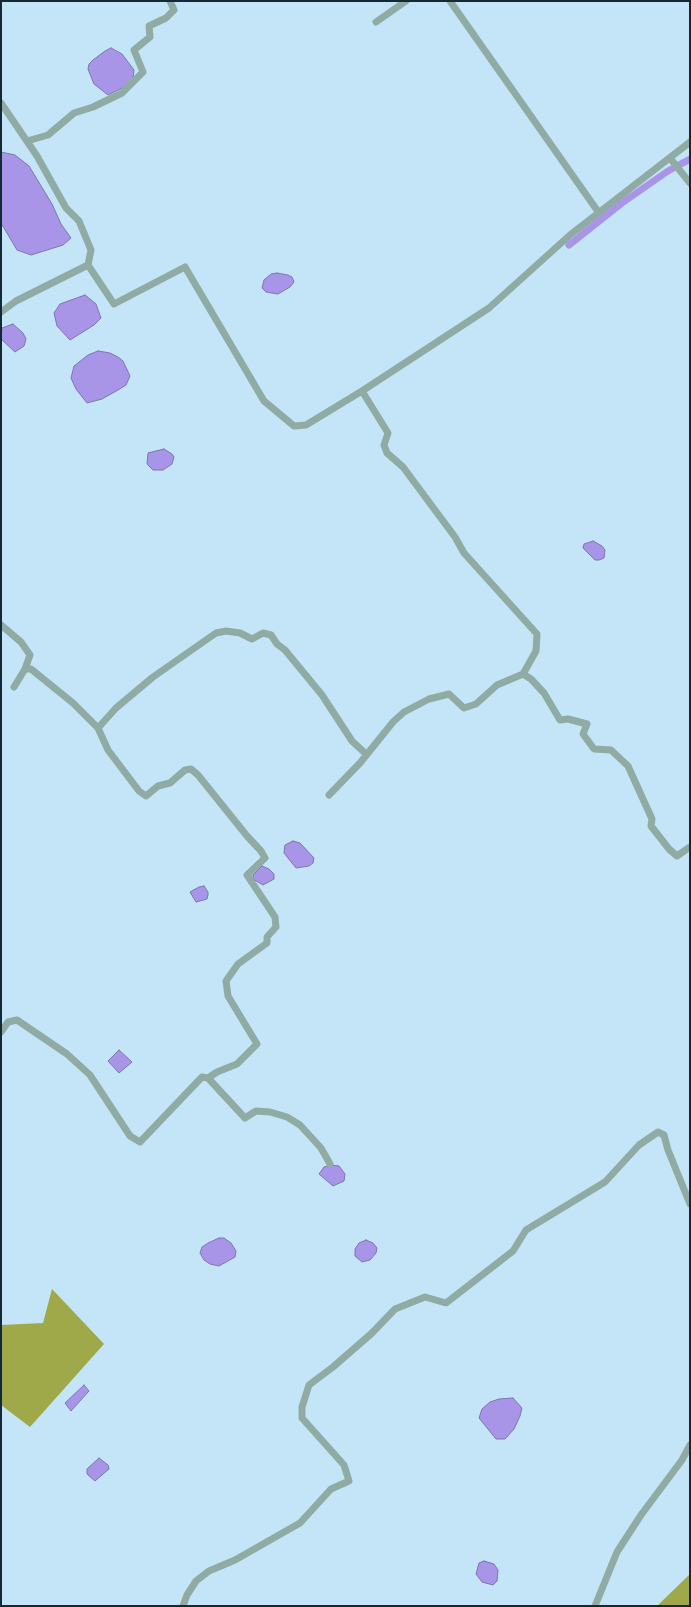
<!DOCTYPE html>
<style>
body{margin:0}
#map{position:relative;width:691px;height:1607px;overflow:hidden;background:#c4e4f7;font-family:Karla,sans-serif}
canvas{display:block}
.frame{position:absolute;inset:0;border:2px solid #132935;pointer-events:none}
</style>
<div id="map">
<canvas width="691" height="1607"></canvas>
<div class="frame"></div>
</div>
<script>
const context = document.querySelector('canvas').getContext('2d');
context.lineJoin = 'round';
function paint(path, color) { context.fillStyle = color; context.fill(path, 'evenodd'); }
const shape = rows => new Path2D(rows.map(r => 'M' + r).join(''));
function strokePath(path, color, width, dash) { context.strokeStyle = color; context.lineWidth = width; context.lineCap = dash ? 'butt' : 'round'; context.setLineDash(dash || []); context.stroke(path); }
paint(shape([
 [52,1289,104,1344,30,1427,1,1405,1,1325,43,1323],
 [689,1575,690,1606,657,1606]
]), '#9fa94a');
const water = shape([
 [111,48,122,54,134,70,133,79,124,87,108,95,94,84,88,69,89,64,93,60,105,51,111,48],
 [1,152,15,155,29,166,52,204,61,224,71,238,63,245,31,255,17,250,1,223,1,152],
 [277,273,288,275,292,277,294,282,290,287,278,294,266,292,262,288,264,280,271,274,277,273],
 [85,295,96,304,101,318,94,325,70,340,57,326,54,313,60,304,85,295],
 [13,324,23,333,26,339,24,346,15,352,1,339,2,328,13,324],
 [98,351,110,353,118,357,123,361,130,376,126,385,118,390,102,399,87,403,76,389,71,378,74,366,88,355,98,351],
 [164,449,172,454,174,457,172,464,163,470,153,470,147,464,148,453,164,449],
 [593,541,602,546,605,550,604,558,599,560,595,560,583,548,584,544,593,541],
 [293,841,300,843,314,858,313,863,309,866,296,868,284,853,285,845,293,841],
 [262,866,269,869,274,874,274,879,263,885,253,879,253,875,262,866],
 [204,886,208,892,208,895,207,899,196,902,190,892,199,887,204,886],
 [119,1050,132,1062,119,1073,108,1061,119,1050],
 [331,1165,339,1166,345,1174,344,1181,333,1186,319,1174,324,1167,331,1165],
 [219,1238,224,1238,231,1243,236,1251,235,1257,219,1266,210,1264,204,1260,200,1253,202,1247,208,1243,219,1238],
 [366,1240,373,1243,377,1248,376,1253,370,1260,362,1262,355,1256,355,1249,359,1243,366,1240],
 [84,1385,89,1391,71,1411,65,1403,84,1385],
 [513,1398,522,1408,520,1416,514,1429,505,1439,496,1439,479,1418,482,1409,490,1402,499,1399,513,1398],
 [99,1458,108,1465,109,1469,95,1481,87,1474,87,1469,99,1458],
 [484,1561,494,1564,498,1570,497,1581,493,1585,482,1582,476,1574,479,1563,484,1561]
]);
paint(water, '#a995e8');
strokePath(water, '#7c75b2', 1);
strokePath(shape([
 [569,245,622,203,668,171,690,159]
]), '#a995e8', 7);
strokePath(shape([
 [450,1,599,213],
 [376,22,406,1],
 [1,103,37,156,66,208,79,221,91,250,88,265],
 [27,141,48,135,74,113,93,107,122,93,143,72,134,50,150,37,149,26,166,18,174,10,170,1],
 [670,158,690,183],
 [1,312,16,301,88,265,114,304,185,267,264,401,294,426,306,425,362,391,489,308,570,235,690,142],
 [362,391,388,433,384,445,387,453,403,467,455,537,464,553,537,634,536,651,523,674],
 [1,625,21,642,30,655,25,669],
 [14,687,25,669,31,669,73,703,98,728,108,750,139,791,146,796,158,786,170,783,185,770,191,769,198,775,247,836,261,851,265,858,247,875,275,917,276,927,267,937,267,943,238,964,226,981,228,996,257,1044,237,1064,217,1072,208,1078],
 [98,728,116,708,153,677,216,633,226,631,240,633,252,639,263,633,271,635,277,644,285,650,322,695,352,741,366,754],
 [329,795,360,763,393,722,404,712,429,699,449,694,464,708,476,704,497,685,523,674,531,679,544,693,560,720,568,719,587,724,583,734,594,749,611,750,628,766,652,819,651,826,669,849,677,856,690,847],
 [1,1032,8,1022,17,1020,67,1054,90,1075,130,1136,140,1142,202,1077,208,1078,245,1118,256,1111,270,1112,287,1117,300,1125,321,1148,330,1164],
 [183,1606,187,1595,196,1581,209,1571,235,1560,300,1523,331,1489,349,1481,344,1465,302,1418,302,1407,309,1385,333,1367,372,1333,395,1309,425,1297,446,1303,513,1251,526,1230,605,1182,639,1145,658,1132,664,1135,668,1150,690,1204],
 [595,1606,617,1552,641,1515,682,1460,690,1445]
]), '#90aba3', 7);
</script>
